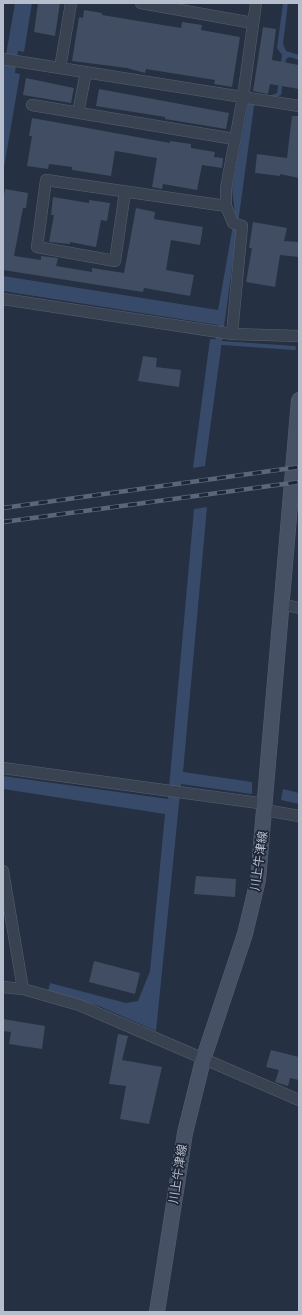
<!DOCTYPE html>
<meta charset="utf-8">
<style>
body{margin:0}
#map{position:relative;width:302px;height:1315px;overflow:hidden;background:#253042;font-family:"Exo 2",sans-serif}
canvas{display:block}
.frame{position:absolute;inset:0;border:4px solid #b6bdcc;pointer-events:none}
</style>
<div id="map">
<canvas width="302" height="1315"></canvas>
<div class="frame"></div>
</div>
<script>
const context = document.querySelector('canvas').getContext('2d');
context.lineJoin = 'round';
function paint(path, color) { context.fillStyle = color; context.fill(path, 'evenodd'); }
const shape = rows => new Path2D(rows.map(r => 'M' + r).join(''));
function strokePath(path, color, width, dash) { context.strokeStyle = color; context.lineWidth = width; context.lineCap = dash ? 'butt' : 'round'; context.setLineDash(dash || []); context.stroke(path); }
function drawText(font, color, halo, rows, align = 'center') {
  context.font = font + ' "Exo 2","Noto Sans JP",sans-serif'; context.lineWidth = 3.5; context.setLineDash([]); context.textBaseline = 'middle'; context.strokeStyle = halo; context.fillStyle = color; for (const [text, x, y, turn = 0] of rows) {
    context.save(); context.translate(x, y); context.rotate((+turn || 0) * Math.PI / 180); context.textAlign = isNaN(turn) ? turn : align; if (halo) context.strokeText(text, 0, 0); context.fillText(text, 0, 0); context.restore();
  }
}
paint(shape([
 [15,3,32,3,24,52,18,51,15,73,20,74,3,173,3,72],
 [283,3,288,3,283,44,286,51,299,55,299,60,290,57,286,59,281,95,254,106,205,466,193,468,210,339,216,339,218,325,3,291,3,276,218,310,235,214,232,189,248,104,277,93,282,55,277,48],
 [207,507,183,772,252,782,252,794,181,784,156,1031,99,1006,48,991,50,983,126,1003,138,1001,150,971,165,814,3,789,3,776,168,799,194,509],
 [283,789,299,793,299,804,281,800]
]), '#384a6a');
strokePath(shape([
 [222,343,294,348]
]), '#384a6a', 4);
paint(shape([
 [38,3,60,3,55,36,34,32],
 [84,10,102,13,102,15,181,28,182,22,202,25,201,30,240,37,232,87,214,84,215,80,146,69,145,73,127,68,72,61,79,17,83,18],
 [263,27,276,29,272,60,299,65,299,89,270,84,268,94,253,91],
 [26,78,74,88,71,103,23,95],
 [99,89,229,113,226,129,165,119,165,117,96,106],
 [292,116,299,116,299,178,280,174,280,176,255,173,257,154,287,158],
 [32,118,170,143,170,141,191,144,191,148,215,152,214,157,223,158,222,168,202,165,197,190,163,184,162,189,152,187,157,158,122,152,115,151,111,176,72,170,72,167,49,164,48,169,27,166,32,136,29,136],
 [5,189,28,193,26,208,23,208,14,256,41,260,41,256,58,258,56,266,92,272,92,268,124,273,136,208,155,212,154,219,203,227,200,245,171,240,166,270,194,275,190,296,144,288,143,292,3,270,3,202],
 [53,197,89,203,89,200,110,203,107,221,101,220,96,247,70,242,70,244,49,242,54,215,51,215],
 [253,222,287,228,284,241,299,242,299,257,280,255,275,287,246,282,252,248,249,248],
 [143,356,157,358,156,367,181,370,179,387,138,381],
 [196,876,236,879,235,897,194,894],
 [94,961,140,973,135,994,89,982],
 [3,1019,45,1026,42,1049,9,1044,11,1032,3,1031],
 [118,1034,128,1036,122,1060,162,1067,149,1124,120,1119,126,1086,109,1084],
 [271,1050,299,1057,299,1080,290,1078,288,1086,275,1082,279,1070,266,1067]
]), '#404d62');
const street = shape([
 [141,3,253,23],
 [3,59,299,106],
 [60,68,71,3],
 [32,105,234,139],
 [78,113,86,72],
 [125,192,115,261,37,247,46,180,226,206],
 [3,299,232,334,299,336],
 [232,334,242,226,233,223,226,206,226,188,243,97,256,3],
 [281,604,299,608],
 [3,768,266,804],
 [265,810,299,816],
 [3,871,23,989],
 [3,987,23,989,79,1005,299,1100]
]);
const secondary = shape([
 [157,1312,185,1133,203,1060,245,934,258,880,299,400]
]);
strokePath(street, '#57606f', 12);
strokePath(secondary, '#57606f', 16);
strokePath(street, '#394251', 11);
strokePath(secondary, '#475165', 15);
const rail = shape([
 [3,508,299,467],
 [3,522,299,482]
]);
strokePath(rail, '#5b6678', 4.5);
strokePath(rail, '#1e2737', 3, [9]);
drawText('12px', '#b6bdcc', '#1e2737', [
 ["川上牛津線",259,861,-82],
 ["川上牛津線",178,1174,-81]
]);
</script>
